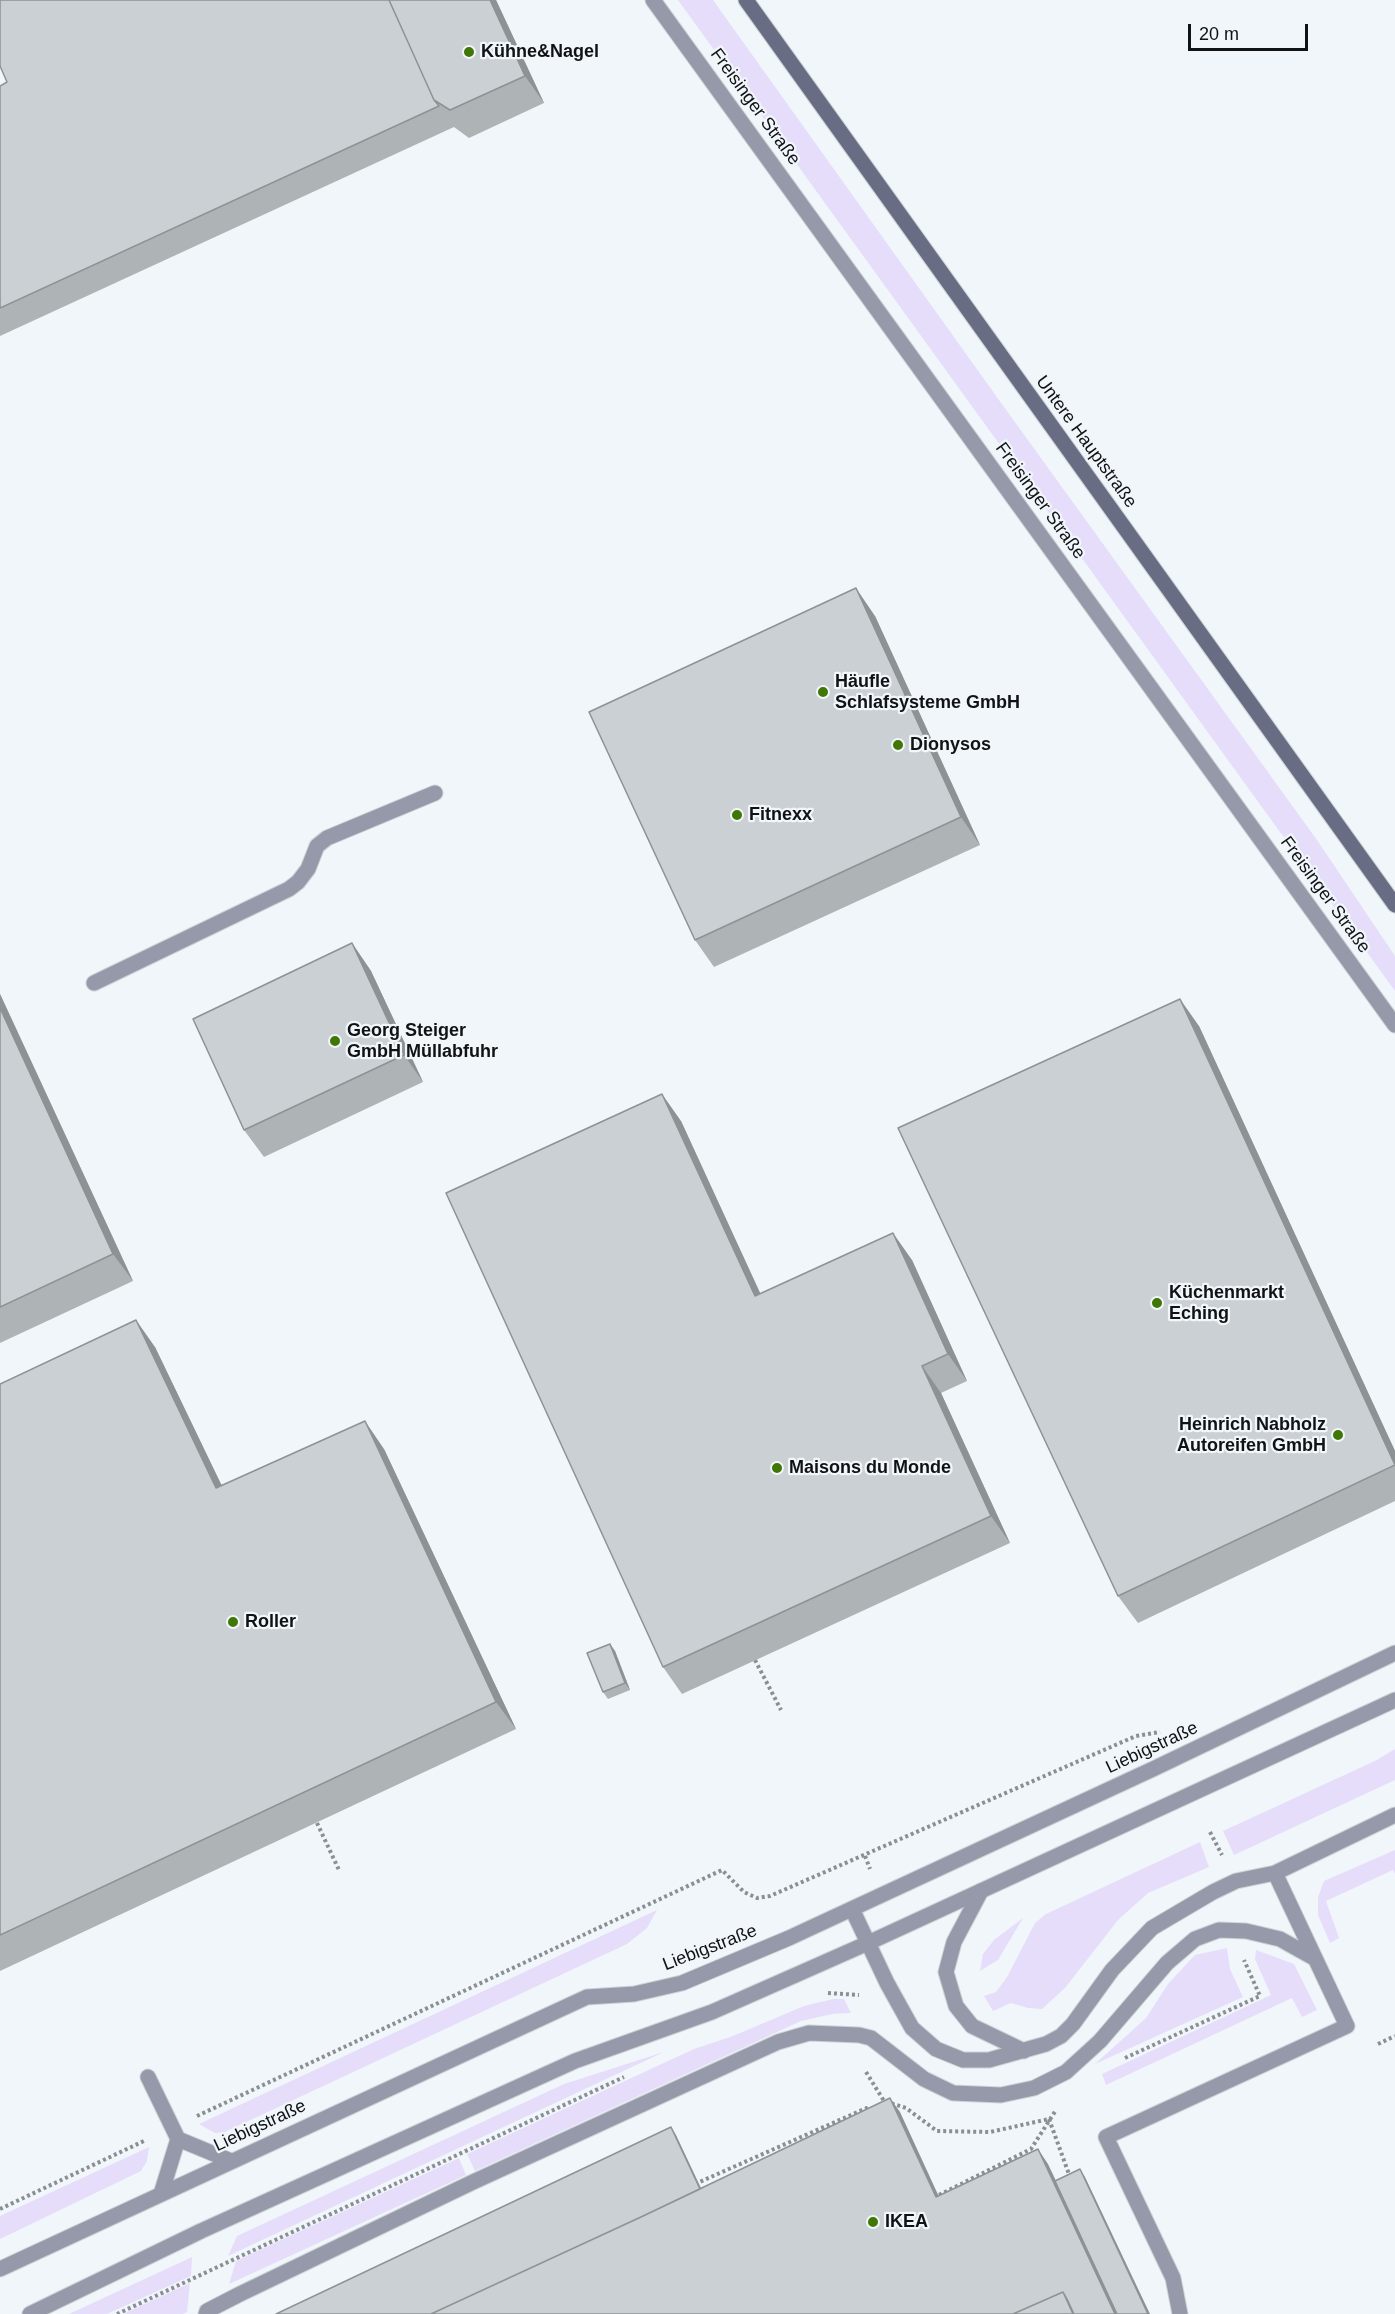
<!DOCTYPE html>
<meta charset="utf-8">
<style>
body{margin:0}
#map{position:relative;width:1395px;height:2314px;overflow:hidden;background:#f1f6fb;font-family:Helvetica,sans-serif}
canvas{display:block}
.scale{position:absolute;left:1188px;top:24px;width:120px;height:27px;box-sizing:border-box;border:3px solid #101214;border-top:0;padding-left:8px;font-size:18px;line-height:21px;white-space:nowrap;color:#101214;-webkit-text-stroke:4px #f1f6fb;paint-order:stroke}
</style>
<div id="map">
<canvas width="1395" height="2314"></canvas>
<div class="scale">20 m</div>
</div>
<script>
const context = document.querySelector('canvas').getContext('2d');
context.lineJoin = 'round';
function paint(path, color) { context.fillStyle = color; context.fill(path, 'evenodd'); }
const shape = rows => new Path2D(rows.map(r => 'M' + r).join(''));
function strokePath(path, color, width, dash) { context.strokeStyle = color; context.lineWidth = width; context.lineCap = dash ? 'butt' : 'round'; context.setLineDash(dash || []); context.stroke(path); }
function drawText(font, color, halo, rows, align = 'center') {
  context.font = font + ' Helvetica,sans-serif'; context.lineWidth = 4.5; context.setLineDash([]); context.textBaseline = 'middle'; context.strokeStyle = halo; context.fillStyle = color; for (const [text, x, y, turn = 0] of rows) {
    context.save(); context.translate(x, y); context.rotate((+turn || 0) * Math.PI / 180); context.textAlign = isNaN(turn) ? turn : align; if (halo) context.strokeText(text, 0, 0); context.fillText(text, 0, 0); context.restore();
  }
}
paint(shape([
 [678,0,713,0,999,400,1317,840,1395,956,1395,991],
 [1395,1749,1395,1780,1234,1855,1223,1831,1377,1760],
 [1200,1842,1209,1867,1148,1893,1118,1920,1065,1988,1042,2009,1028,2008,1011,2003,993,2011,984,1996,996,1992,1007,1977,1035,1923,1046,1914],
 [1395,1850,1395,1874,1393,1870,1326,1901,1339,1938,1330,1943,1318,1915,1318,1897,1324,1881],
 [657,1910,647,1928,627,1944,225,2132,215,2133,199,2124],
 [1023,1918,998,1960,980,1971,983,1954,994,1940],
 [1227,1948,1230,1969,1243,1997,1095,2064,1146,2018,1168,1984,1195,1955],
 [1256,1950,1294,1964,1317,2010,1302,2017,1292,1998,1106,2085,1102,2074,1271,1995,1255,1959],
 [833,1999,844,1999,851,2013,832,2014,801,2021,475,2171,467,2154,694,2049,733,2036,804,2006],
 [664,2052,228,2256,237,2236,564,2084],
 [149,2147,147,2161,141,2171,0,2239,0,2216],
 [459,2158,466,2175,229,2284,236,2261],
 [192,2257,191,2276,107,2314,69,2314],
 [190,2283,187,2312,183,2314,123,2314]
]), '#e5ddf9');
const lane = shape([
 [94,983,289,889,298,882,308,869,317,846,327,838,435,793],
 [981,1891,954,1942,946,1972,956,2006,972,2026,1024,2051],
 [852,1909,887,1983,912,2028,936,2049,963,2060,989,2060,1046,2044,1061,2036,1073,2024,1112,1970,1152,1928,1213,1892,1236,1881,1275,1873,1395,1815],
 [148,2077,178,2139,161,2194],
 [178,2139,231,2161],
 [206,2314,207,2311,240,2294,473,2182,778,2042,809,2033,859,2035,871,2038,924,2079,953,2093,1001,2095,1034,2088,1066,2072,1100,2041,1167,1963,1195,1939,1219,1930,1246,1931,1280,1939,1314,1958],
 [1180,2314,1173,2278,1106,2137,1347,2026,1275,1873]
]);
const street = shape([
 [653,0,1395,1025],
 [0,2269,587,1997,634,1994,682,1983,789,1938,1153,1769,1395,1653],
 [30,2314,201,2231,575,2061,712,2012,868,1943,1395,1700]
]);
const secondary = shape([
 [746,0,1395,905]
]);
strokePath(lane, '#cdd2d6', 17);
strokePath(street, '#cdd2d6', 17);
strokePath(secondary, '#cdd2d6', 17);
strokePath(shape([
 [755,1660,781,1710],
 [317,1823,339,1870],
 [1210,1832,1222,1855],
 [865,1856,870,1869],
 [828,1993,859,1995],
 [1378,2044,1395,2036],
 [1125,2058,1260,1996,1244,1960],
 [866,2072,884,2101,906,2108,937,2131,990,2132,1049,2119],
 [197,2116,722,1870,744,1892,757,1898,770,1896,1136,1736,1160,1732],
 [1049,2119,1070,2177],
 [695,2184,869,2107],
 [939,2195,1031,2149,1056,2110],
 [0,2209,146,2140],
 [117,2314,624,2077]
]), '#8b8e92', 4, [3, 3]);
strokePath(lane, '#9599a9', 15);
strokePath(street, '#9599a9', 15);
strokePath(secondary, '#686d84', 15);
paint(shape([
 [496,0,544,103,469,138,454,127,0,336,0,86],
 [875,616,980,845,714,967,695,940],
 [352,943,371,971,423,1082,264,1157,244,1130],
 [0,994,133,1281,0,1343],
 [1199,1026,1395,1451,1395,1501,1138,1623,1118,1596],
 [681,1121,760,1294,912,1260,967,1381,941,1393,1010,1543,682,1694,663,1667],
 [155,1347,221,1485,384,1449,516,1729,0,1971,0,1384],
 [610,1644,615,1651,630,1690,608,1699,603,1692]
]), '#aeb3b6');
paint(shape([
 [490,0,496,0,544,103,525,76],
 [856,588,875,616,980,845,961,817],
 [352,943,371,971,423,1082,404,1055],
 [0,994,133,1281,113,1254,0,1008],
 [1180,999,1199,1026,1395,1451,1395,1465],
 [662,1094,681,1121,774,1323,755,1296],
 [893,1233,912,1260,967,1381,948,1354],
 [136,1320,155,1347,236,1515,216,1488],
 [922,1366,941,1393,1010,1543,991,1516],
 [365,1421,384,1449,516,1729,496,1702],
 [610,1644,615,1651,630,1690,625,1683],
 [890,2098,900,2112,946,2212,936,2197],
 [671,2127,676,2135,708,2203,703,2195],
 [1038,2149,1048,2164,1119,2314,1115,2314],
 [1080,2169,1085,2177,1150,2314,1148,2314]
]), '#8d9294');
const building = shape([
 [0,0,389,0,434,100,439,106,0,308,0,86,7,82,0,66,0,0],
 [389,0,490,0,525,76,450,110,434,100,389,0],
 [856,588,961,817,695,940,589,712,856,588],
 [352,943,404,1055,244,1130,193,1019,352,943],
 [1180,999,1395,1465,1118,1596,898,1128,1180,999],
 [0,1008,113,1254,0,1307,0,1008],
 [662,1094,755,1296,893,1233,948,1354,922,1366,991,1516,663,1667,446,1193,662,1094],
 [136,1320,216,1488,365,1421,496,1702,0,1935,0,1384,136,1320],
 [610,1644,625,1683,603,1692,587,1653,610,1644],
 [890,2098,936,2197,1038,2149,1115,2314,1074,2314,1067,2299,1063,2292,1013,2314,431,2314,641,2217,890,2098],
 [671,2127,700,2189,641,2217,431,2314,276,2314,671,2127],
 [1080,2169,1148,2314,1117,2314,1055,2181,1080,2169],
 [1063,2292,1073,2314,1013,2314,1063,2292]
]);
paint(building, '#cad0d4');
strokePath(building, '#8d9294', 1.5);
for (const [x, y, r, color] of [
 [469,52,6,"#407603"],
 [823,692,6,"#407603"],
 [898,745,6,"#407603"],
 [737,815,6,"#407603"],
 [335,1041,6,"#407603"],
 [1157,1303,6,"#407603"],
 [1338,1435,6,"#407603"],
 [777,1468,6,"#407603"],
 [233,1622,6,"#407603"],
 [873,2222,6,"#407603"]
]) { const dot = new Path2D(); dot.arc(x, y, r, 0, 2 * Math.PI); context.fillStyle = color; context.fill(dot); strokePath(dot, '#f1f6fb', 2); }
drawText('bold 18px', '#101214', '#f1f6fb', [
 ["Kühne&Nagel",481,52],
 ["Häufle",835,682],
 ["Schlafsysteme GmbH",835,703],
 ["Dionysos",910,745],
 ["Fitnexx",749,815],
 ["Georg Steiger",347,1031],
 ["GmbH Müllabfuhr",347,1052],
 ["Küchenmarkt",1169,1293],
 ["Eching",1169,1314],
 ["Heinrich Nabholz",1326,1425,"right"],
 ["Autoreifen GmbH",1326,1446,"right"],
 ["Maisons du Monde",789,1468],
 ["Roller",245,1622],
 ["IKEA",885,2222]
], 'left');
drawText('18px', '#101214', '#f1f6fb', [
 ["Freisinger Straße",755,107,54],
 ["Untere Hauptstraße",1086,442,54],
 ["Freisinger Straße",1040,501,54],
 ["Freisinger Straße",1325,895,54],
 ["Liebigstraße",1152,1748,-25],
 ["Liebigstraße",710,1948,-21],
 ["Liebigstraße",260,2126,-25]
]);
</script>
